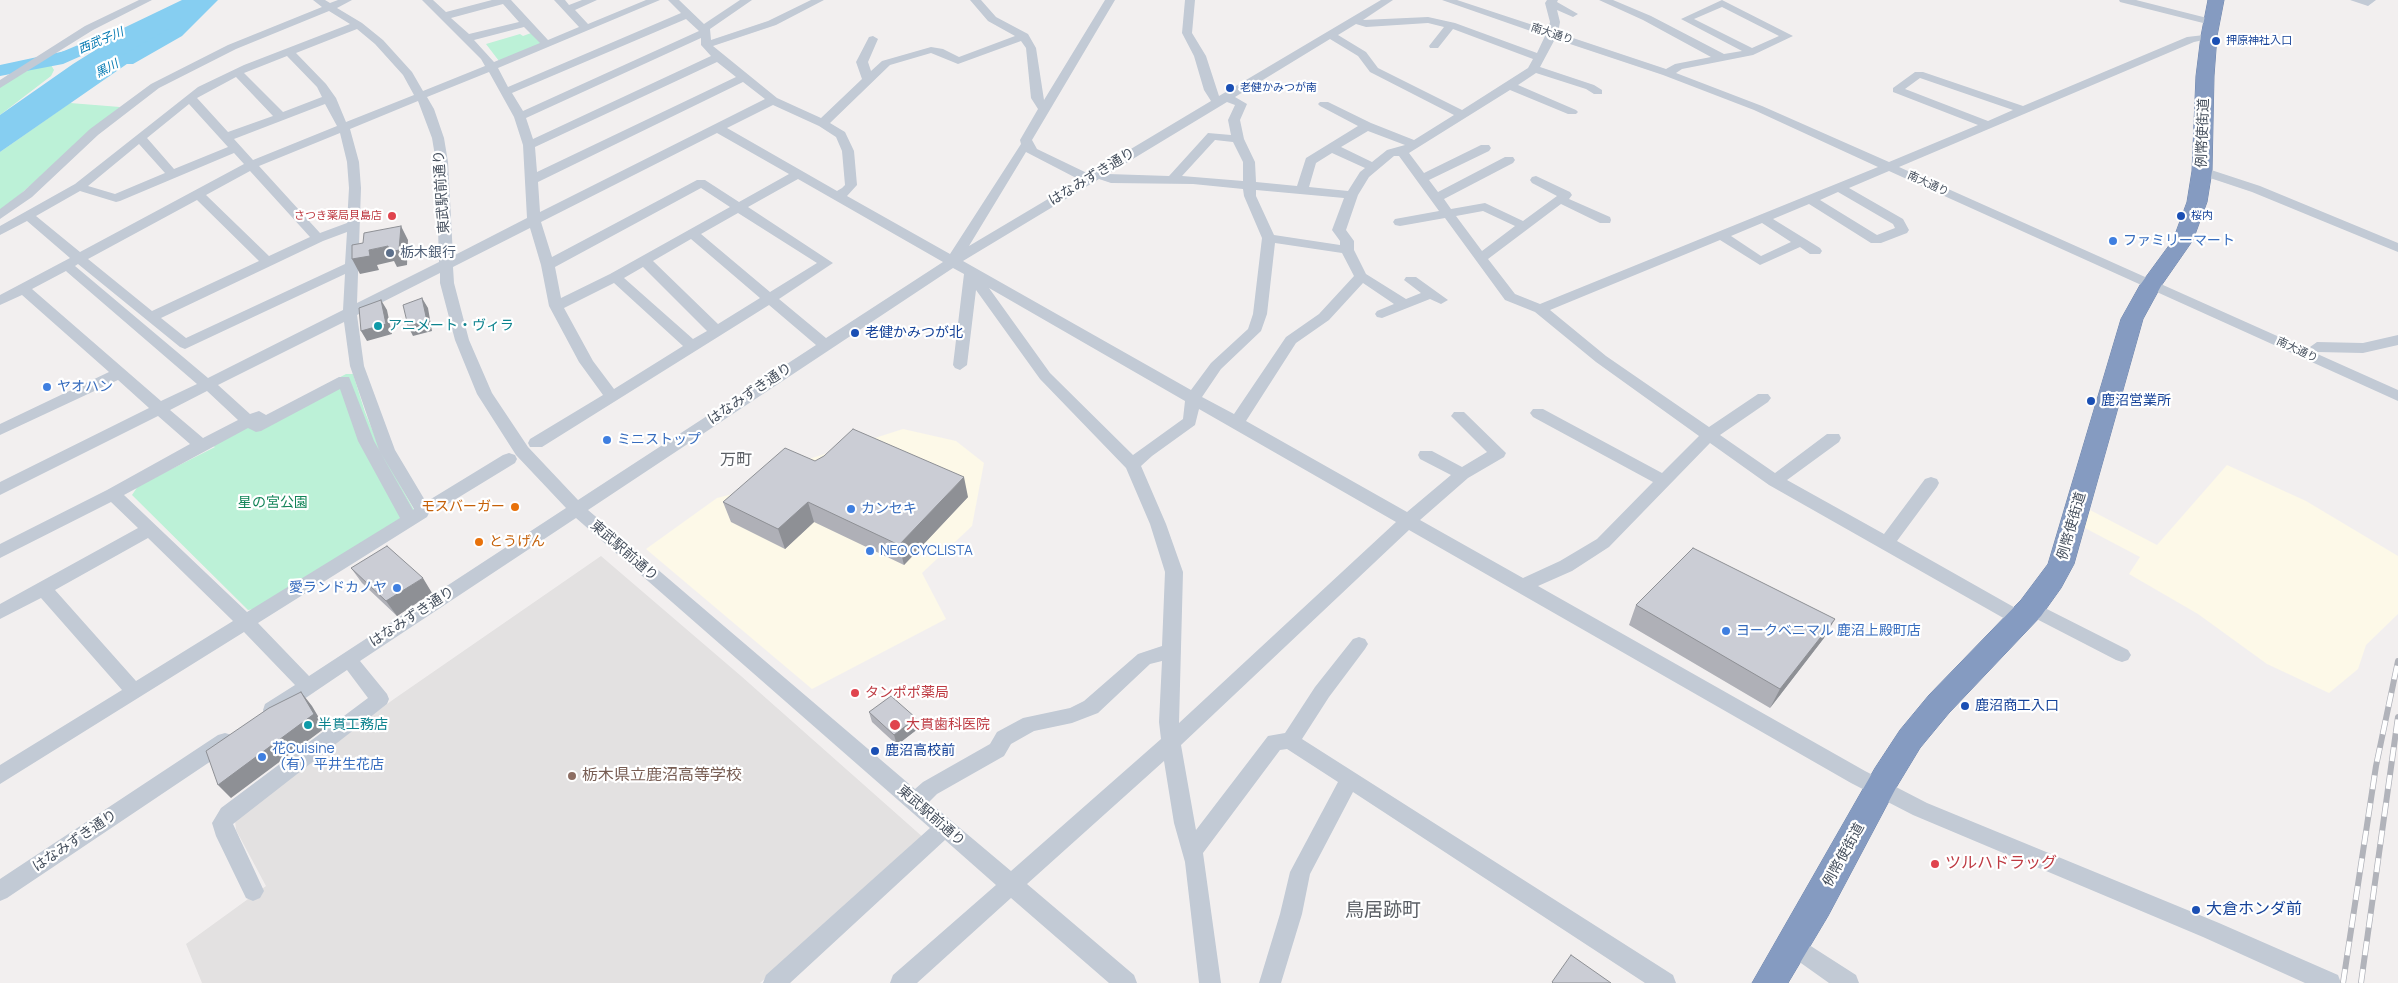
<!DOCTYPE html>
<meta charset="utf-8">
<style>
body{margin:0}
canvas{display:block;background:#f2efef}
</style>
<canvas width="2398" height="983"></canvas>
<script>
const context = document.querySelector('canvas').getContext('2d');
context.lineJoin = 'round';
function paint(path, color) { context.fillStyle = color; context.fill(path, 'evenodd'); }
const shape = rows => new Path2D(rows.map(r => 'M' + r).join(''));
function strokePath(path, color, width, dash) { context.strokeStyle = color; context.lineWidth = width; context.lineCap = dash ? 'butt' : 'round'; context.setLineDash(dash || []); context.stroke(path); }
function drawText(font, color, halo, rows, align = 'center') {
  context.font = font + ' Manrope,"Noto Sans JP",sans-serif'; context.lineWidth = 4.5; context.setLineDash([]); context.textBaseline = 'middle'; context.strokeStyle = halo; context.fillStyle = color; for (const [text, x, y, turn = 0] of rows) {
    context.save(); context.translate(x, y); context.rotate((+turn || 0) * Math.PI / 180); context.textAlign = isNaN(turn) ? turn : align; if (halo) context.strokeText(text, 0, 0); context.fillText(text, 0, 0); context.restore();
  }
}
paint(shape([
 [903,429,956,441,984,463,972,526,922,573,946,619,812,689,646,549,717,498,756,488,787,466],
 [2227,465,2306,501,2398,556,2398,614,2366,645,2358,669,2329,693,2267,664,2198,614,2129,574,2140,557,2083,527,2090,510,2157,545]
]), '#fdf9e8');
paint(shape([
 [601,556,741,676,925,839,760,983,202,983,186,944,266,886,236,830,235,820,240,811,394,699]
]), '#e3e1e1');
paint(shape([
 [531,33,542,43,499,61,486,44,520,34,523,36],
 [46,62,51,65,54,70,51,76,0,115,0,87,37,64],
 [70,103,120,107,0,212,0,152],
 [346,374,353,374,365,412,380,449,414,510,255,609,248,610,132,495,138,486,215,447,211,445]
]), '#bcf1d7');
paint(shape([
 [182,0,212,0,205,3,173,32,0,152,0,115,73,64,116,37,58,58,0,68,0,65,84,47]
]), '#86cef1');
paint(shape([
 [201,0,218,0,182,36,133,64,121,64,118,60,121,56,170,28,201,0],
 [109,32,115,33,117,37,115,41,63,64,0,76,0,66,52,56,109,32]
]), '#86cef1');
const highway = shape([
 [2208,0,2224,0,2217,36,2214,76,2212,171,2207,202,2193,240,2161,286,2143,319,2074,564,2061,588,2041,616,1949,713,1920,748,1897,786,1828,916,1788,983,1752,983,1875,768,1900,730,1929,695,2021,600,2048,564,2121,319,2140,285,2173,240,2187,202,2192,171,2196,76,2201,36,2208,0]
]);
strokePath(highway, '#7086ac', 1);
paint(shape([
 [139,0,152,0,93,30,0,88,0,80,85,26,139,0],
 [313,0,325,0,330,3,338,0,352,0,337,8,362,23,383,40,412,72,423,91,485,66,481,59,422,0,433,0,446,12,492,0,511,0,548,40,579,27,554,0,565,0,569,5,582,0,597,0,575,10,588,24,646,0,660,0,498,68,508,87,681,13,668,0,679,0,704,24,740,0,752,0,710,29,711,40,768,21,811,0,824,0,776,25,713,46,777,98,821,118,862,79,856,62,869,37,873,36,878,39,868,62,871,71,882,61,931,47,943,49,959,57,1015,36,988,21,970,0,981,0,996,17,1028,34,1036,48,1044,100,1105,0,1115,0,1032,140,1037,149,1089,174,1211,101,1204,90,1194,56,1182,33,1185,0,1195,0,1192,33,1206,56,1219,96,1381,0,1393,0,1363,20,1428,17,1455,23,1537,53,1545,36,1442,0,1457,0,1548,30,1550,22,1545,3,1547,0,1558,0,1557,2,1578,14,1573,17,1557,10,1560,22,1558,33,1666,69,1675,64,1711,57,1643,20,1599,0,1613,0,1651,16,1724,54,1742,51,1681,19,1722,0,1793,36,1753,55,1682,69,1676,73,1762,106,1889,162,1978,125,1893,92,1893,88,1915,72,1923,72,2023,106,2187,37,2213,34,2213,38,2194,42,1899,167,2398,390,2398,401,1889,171,1849,188,1903,219,1909,230,1907,233,1881,243,1871,243,1809,204,1773,219,1820,248,1822,251,1820,254,1810,254,1800,247,1760,265,1720,240,1550,310,1606,356,1709,427,1758,394,1768,394,1771,398,1768,402,1720,435,1775,473,1827,434,1839,434,1841,438,1839,442,1787,480,1884,534,1925,479,1931,477,1937,479,1939,483,1937,487,1897,541,2026,614,2029,619,2026,624,2020,626,2014,624,1769,485,1710,443,1609,547,1572,571,1538,586,1865,771,1927,803,2219,923,2338,975,2341,983,2305,983,2203,937,1913,815,1851,783,1409,530,1181,745,1196,830,1268,736,1285,733,1315,687,1353,639,1359,637,1365,639,1368,644,1365,649,1329,697,1302,739,1673,975,1676,983,1645,983,1353,792,1310,874,1302,914,1281,983,1259,983,1280,914,1290,872,1338,782,1287,749,1280,750,1203,853,1221,983,1199,983,1185,862,1174,823,1164,761,1027,884,1134,975,1137,983,1109,983,1011,898,917,983,890,983,893,975,996,885,945,840,790,983,763,983,766,975,930,828,576,518,360,661,387,694,389,699,387,704,233,824,264,891,260,898,253,901,246,898,216,836,212,823,221,808,368,698,347,670,279,716,272,718,265,716,263,710,265,704,295,685,244,632,0,784,0,765,122,690,41,598,0,619,0,604,138,528,111,502,0,558,0,544,107,490,190,444,158,416,0,495,0,482,149,408,118,380,0,435,0,424,109,372,22,295,0,305,0,295,70,258,27,221,0,235,0,226,75,184,198,87,244,65,350,24,329,11,236,49,159,88,98,135,32,197,0,219,0,209,24,191,90,129,151,84,228,45,322,7,313,0],
 [503,4,519,22,469,34,451,18,503,4],
 [1722,7,1779,36,1752,48,1694,19,1722,7],
 [686,19,699,31,523,111,512,93,686,19],
 [1428,23,1444,27,1429,46,1430,48,1438,48,1453,29,1533,59,1528,68,1462,110,1378,68,1366,52,1338,35,1356,24,1366,27,1428,23],
 [524,27,540,43,494,62,474,40,524,27],
 [357,29,375,44,403,75,414,95,346,122,336,98,326,84,296,53,357,29],
 [701,38,701,45,711,56,533,139,526,118,701,38],
 [1330,39,1358,56,1370,72,1454,115,1414,140,1371,123,1328,102,1320,102,1318,104,1320,106,1358,126,1306,158,1297,186,1256,182,1255,162,1244,139,1240,120,1247,104,1235,97,1330,39],
 [1555,39,1663,75,1754,110,1878,167,1540,304,1515,294,1488,259,1561,204,1600,223,1610,223,1611,220,1610,217,1569,199,1572,195,1570,192,1536,176,1532,177,1530,180,1532,183,1557,196,1523,221,1485,203,1451,209,1444,199,1513,163,1515,160,1513,157,1505,157,1438,192,1429,180,1489,151,1491,148,1489,145,1481,145,1424,173,1409,153,1510,90,1568,114,1576,114,1578,112,1576,110,1518,85,1536,73,1586,89,1594,94,1602,94,1602,90,1594,85,1540,67,1555,39],
 [1021,41,1026,48,1031,98,1038,109,1020,140,1021,144,950,254,847,196,857,185,854,151,845,132,830,123,890,65,931,53,958,64,1021,41],
 [287,56,317,87,322,97,283,112,244,73,287,56],
 [717,62,736,77,537,172,535,147,717,62],
 [489,72,514,117,523,145,527,218,453,256,448,162,444,138,434,109,427,97,489,72],
 [236,77,273,116,228,132,197,98,236,77],
 [1920,78,2013,110,1988,121,1905,89,1920,78],
 [743,82,765,99,540,212,538,182,743,82],
 [418,101,432,138,436,162,439,262,357,303,361,188,359,162,350,129,418,101],
 [1227,102,1235,105,1228,120,1231,135,1208,133,1169,176,1108,174,1227,102],
 [189,104,228,147,174,169,147,138,189,104],
 [325,104,337,126,253,160,234,139,325,104],
 [773,105,819,126,836,137,842,151,845,185,842,188,837,191,727,128,773,105],
 [1368,131,1405,145,1387,150,1372,162,1341,147,1368,131],
 [340,133,347,162,349,188,347,223,320,233,259,166,340,133],
 [717,133,789,174,739,202,705,180,697,180,552,257,541,222,717,133],
 [1215,140,1233,142,1243,162,1243,181,1182,176,1215,140],
 [139,144,165,173,115,194,88,186,139,144],
 [1026,152,1080,180,969,246,1026,152],
 [234,153,244,164,80,252,36,216,80,191,116,202,120,201,234,153],
 [1332,153,1365,168,1360,172,1348,191,1309,187,1316,163,1332,153],
 [1394,156,1399,156,1439,211,1395,219,1393,222,1395,225,1400,226,1445,218,1505,300,1535,312,1596,362,1699,436,1662,473,1543,409,1533,409,1530,413,1533,417,1653,482,1597,539,1560,561,1523,578,1420,520,1468,478,1504,457,1506,453,1464,412,1454,412,1451,416,1487,452,1462,467,1432,451,1420,451,1418,455,1420,459,1451,475,1407,512,1246,421,1296,343,1329,320,1363,283,1394,304,1377,311,1375,314,1377,317,1382,318,1430,299,1441,304,1448,300,1416,277,1406,277,1404,280,1421,293,1406,299,1366,274,1354,250,1354,241,1346,230,1358,195,1369,177,1394,156],
 [250,171,310,237,269,256,206,195,250,171],
 [798,179,833,199,943,262,826,338,779,299,833,263,748,207,798,179],
 [1099,179,1111,183,1193,184,1243,189,1244,196,1262,238,1253,314,1248,329,1211,363,1191,390,963,261,1099,179],
 [701,188,730,207,610,274,561,298,555,267,701,188],
 [1256,190,1344,198,1332,230,1340,241,1340,245,1274,235,1256,196,1256,190],
 [1838,192,1893,224,1895,228,1877,235,1820,200,1838,192],
 [197,200,259,261,152,311,88,259,197,200],
 [1483,211,1515,226,1482,251,1456,216,1483,211],
 [738,213,817,263,770,292,701,234,738,213],
 [1762,223,1791,242,1761,256,1731,236,1762,223],
 [530,228,541,265,549,306,579,362,603,395,530,439,528,443,530,447,542,447,769,305,816,345,578,500,528,447,492,393,469,340,454,283,453,267,530,228],
 [347,232,345,264,186,338,161,318,323,241,347,232],
 [691,239,760,298,718,324,653,261,691,239],
 [1275,243,1342,253,1354,276,1319,314,1286,337,1234,414,1202,397,1221,369,1261,331,1267,314,1275,243],
 [78,264,180,347,185,349,345,274,343,310,208,378,75,266,78,264],
 [643,267,707,331,693,339,624,278,643,267],
 [953,268,964,274,953,365,955,368,960,370,967,365,976,290,1040,379,1126,468,1150,524,1165,572,1162,646,1138,654,1084,701,1070,708,1023,718,997,732,990,744,923,782,915,789,588,510,953,268],
 [66,271,67,272,197,384,161,401,32,289,66,271],
 [440,273,440,283,455,340,477,394,516,455,566,508,309,676,258,623,427,517,430,511,438,510,515,463,517,459,515,455,509,453,503,455,426,502,395,450,364,366,357,315,440,273],
 [614,283,683,346,614,389,593,361,564,308,614,283],
 [989,288,1185,401,1183,419,1133,455,1050,373,989,288],
 [344,322,350,366,379,450,414,509,413,510,374,441,349,377,339,377,266,415,259,411,250,414,218,385,344,322],
 [340,389,358,441,400,518,247,612,124,495,248,428,256,432,261,431,340,389],
 [207,391,238,420,203,438,170,410,207,391],
 [1199,409,1396,522,1179,723,1183,572,1166,524,1141,466,1152,456,1195,425,1199,409],
 [148,538,233,621,136,681,55,590,148,538],
 [1162,661,1159,722,1161,739,1011,871,929,802,937,794,1004,756,1011,744,1034,731,1072,723,1098,713,1150,664,1162,661],
 [2119,0,2136,0,2215,20,2216,22,2211,25,2120,2,2119,0],
 [2350,0,2376,0,2368,6,2350,0],
 [2202,167,2260,186,2398,243,2398,252,2252,192,2198,174,2196,171,2198,168,2202,167],
 [2398,335,2398,345,2363,353,2317,352,2310,347,2317,342,2363,343,2398,335],
 [2031,601,2128,650,2131,655,2128,660,2122,662,2116,660,2025,613,2022,608,2025,603,2031,601],
 [225,733,232,735,235,741,232,747,7,898,0,901,0,879,218,735,225,733],
 [1792,934,1856,975,1859,983,1829,983,1784,951,1781,944,1784,937,1792,934]
]), '#c2cad5');
paint(highway, '#859bc1');
const rail = shape([
 [2343,983,2376,766,2398,661],
 [2361,983,2398,717]
]);
strokePath(rail, '#b1b3ba', 6);
strokePath(rail, '#fff', 4.5, [14]);
paint(shape([
 [815,461,968,497,904,565,814,522,785,549,731,522,723,502],
 [351,568,432,593,397,616,362,583],
 [1636,605,1824,638,1770,708,1629,625],
 [869,712,919,728,897,745,872,722]
]), '#afb0b7');
paint(shape([
 [401,226,408,240,407,265,397,267,394,261,377,265,379,270,360,274,352,259,369,250,388,246],
 [422,298,428,308,432,331,413,336,408,326],
 [381,300,387,310,392,334,367,341,361,331],
 [964,477,968,497,904,565,899,545],
 [808,502,814,522,785,549,778,529],
 [423,578,432,593,397,616,386,601],
 [1835,619,1824,638,1770,708,1780,689],
 [301,692,312,706,325,728,231,798,218,785],
 [916,718,919,728,897,745,894,735]
]), '#8e9095');
const building = shape([
 [401,226,399,250,389,252,388,246,369,250,370,256,352,259,352,245,363,243,364,233,401,226],
 [422,298,427,321,408,326,403,305,422,298],
 [381,300,386,324,361,331,359,308,381,300],
 [853,429,964,477,899,545,808,502,778,529,723,502,785,448,815,461,824,456,853,429],
 [387,546,423,578,386,601,351,568,387,546],
 [1693,548,1835,619,1780,689,1636,605,1693,548],
 [301,692,314,714,218,785,206,751,269,708,301,692],
 [891,696,916,718,894,735,869,712,891,696],
 [1571,955,1611,983,1553,983,1552,982,1571,955]
]);
paint(building, '#cbcdd5');
strokePath(building, '#8e9095', 1);
for (const [x, y, r, color] of [
 [2216,41,5,"#1a4fb4"],
 [1230,88,5,"#1a4fb4"],
 [392,216,5,"#e0444e"],
 [2181,216,5,"#1a4fb4"],
 [2113,241,5,"#3f7fe0"],
 [390,253,5,"#5c6f8a"],
 [378,326,5,"#0f9aa8"],
 [855,333,5,"#1a4fb4"],
 [47,387,5,"#3f7fe0"],
 [2091,401,5,"#1a4fb4"],
 [607,440,5,"#3f7fe0"],
 [515,507,5,"#e8710a"],
 [851,509,5,"#3f7fe0"],
 [479,542,5,"#e8710a"],
 [870,551,5,"#3f7fe0"],
 [397,588,5,"#3f7fe0"],
 [1726,631,5,"#3f7fe0"],
 [855,693,5,"#e0444e"],
 [1965,706,5,"#1a4fb4"],
 [308,725,5,"#0f9aa8"],
 [895,725,6,"#e0444e"],
 [875,751,5,"#1a4fb4"],
 [262,757,5,"#3f7fe0"],
 [572,776,5,"#8d6e63"],
 [1935,864,5,"#e0444e"],
 [2196,910,5,"#1a4fb4"]
]) { const dot = new Path2D(); dot.arc(x, y, r, 0, 2 * Math.PI); context.fillStyle = color; context.fill(dot); strokePath(dot, '#fff', 2); }
drawText('11px', '#46505e', '#fff', [
 ["南大通り",1552,34,18],
 ["南大通り",1928,184,24],
 ["南大通り",2297,350,25]
]);
drawText('11px', '#164399', '#fff', [
 ["押原神社入口",2226,41],
 ["老健かみつが南",1240,88],
 ["桜内",2191,216]
], 'left');
drawText('11px', '#be3a42', '#fff', [
 ["さつき薬局貝島店",382,216]
], 'right');
drawText('italic 12px', '#057ab2', '#fff', [
 ["西武子川",101,41,-23],
 ["黒川",107,69,-28]
]);
drawText('14px', '#46505e', '#fff', [
 ["例幣使街道",2203,133,-88],
 ["はなみずき通り",1092,177,-31],
 ["東武駅前通り",442,192,-94],
 ["はなみずき通り",750,394,-34],
 ["例幣使街道",2072,526,-74],
 ["東武駅前通り",624,551,41],
 ["はなみずき通り",412,617,-33],
 ["東武駅前通り",931,816,41],
 ["はなみずき通り",75,841,-34],
 ["例幣使街道",1844,855,-61]
]);
drawText('14px', '#366cbe', '#fff', [
 ["ファミリーマート",2123,241],
 ["ヤオハン",57,387],
 ["ミニストップ",617,440],
 ["カンセキ",861,509],
 ["NEO CYCLISTA",880,551],
 ["愛ランドカノヤ",387,588,"right"],
 ["ヨークベニマル 鹿沼上殿町店",1736,631],
 ["花Cuisine",272,749],
 ["（有）平井生花店",272,765]
], 'left');
drawText('14px', '#4e5e75', '#fff', [
 ["栃木銀行",400,253]
], 'left');
drawText('14px', '#0d838f', '#fff', [
 ["アニメート・ヴィラ",388,326],
 ["半貫工務店",318,725]
], 'left');
drawText('14px', '#164399', '#fff', [
 ["老健かみつが北",865,333],
 ["鹿沼営業所",2101,401],
 ["鹿沼商工入口",1975,706],
 ["鹿沼高校前",885,751]
], 'left');
drawText('14px', '#128458', '#fff', [
 ["星の宮公園",273,503]
]);
drawText('14px', '#c56008', '#fff', [
 ["モスバーガー",505,507],
 ["とうげん",489,542,"left"]
], 'right');
drawText('14px', '#be3a42', '#fff', [
 ["タンポポ薬局",865,693],
 ["大貫歯科医院",906,725]
], 'left');
drawText('16px', '#5b5f65', '#fff', [
 ["万町",736,461]
]);
drawText('16px', '#785e54', '#fff', [
 ["栃木県立鹿沼高等学校",582,776]
], 'left');
drawText('16px', '#be3a42', '#fff', [
 ["ツルハドラッグ",1945,864]
], 'left');
drawText('16px', '#164399', '#fff', [
 ["大倉ホンダ前",2206,910]
], 'left');
drawText('19px', '#5b5f65', '#fff', [
 ["鳥居跡町",1383,911]
]);
</script>
